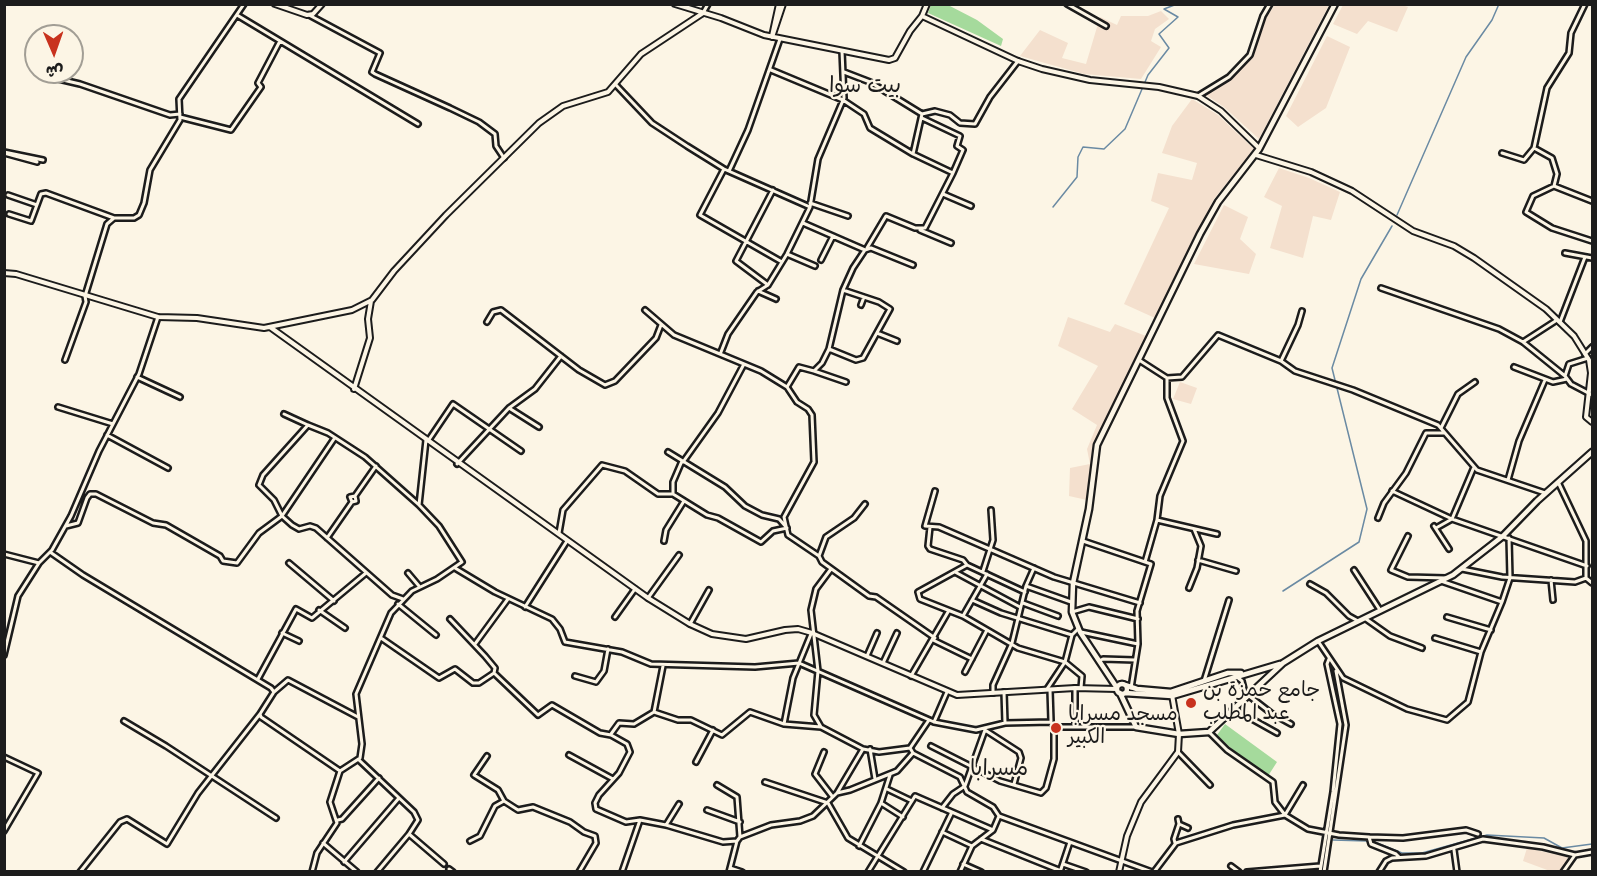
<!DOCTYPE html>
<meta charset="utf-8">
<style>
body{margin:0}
#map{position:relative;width:1597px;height:876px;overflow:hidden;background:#fcf5e5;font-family:Mynerve,"Playpen Sans Arabic",sans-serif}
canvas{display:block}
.frame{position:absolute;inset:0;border:6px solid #1c1c1c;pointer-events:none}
.north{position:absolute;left:24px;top:24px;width:60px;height:60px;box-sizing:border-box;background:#fcf5e5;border:2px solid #a29e95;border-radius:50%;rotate:178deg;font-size:16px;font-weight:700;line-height:24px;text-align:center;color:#1c1c1c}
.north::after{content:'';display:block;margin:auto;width:21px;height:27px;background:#c8321e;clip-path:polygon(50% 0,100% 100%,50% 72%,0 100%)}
</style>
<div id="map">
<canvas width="1597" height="876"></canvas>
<div class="frame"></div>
<div class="north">ش</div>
</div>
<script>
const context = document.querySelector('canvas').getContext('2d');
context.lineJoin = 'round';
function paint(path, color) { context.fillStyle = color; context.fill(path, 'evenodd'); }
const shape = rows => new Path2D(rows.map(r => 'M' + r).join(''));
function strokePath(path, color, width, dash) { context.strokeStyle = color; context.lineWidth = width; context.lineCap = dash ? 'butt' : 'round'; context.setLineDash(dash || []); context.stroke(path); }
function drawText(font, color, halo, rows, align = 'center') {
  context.font = font + ' Mynerve,"Playpen Sans Arabic",sans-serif'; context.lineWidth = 4.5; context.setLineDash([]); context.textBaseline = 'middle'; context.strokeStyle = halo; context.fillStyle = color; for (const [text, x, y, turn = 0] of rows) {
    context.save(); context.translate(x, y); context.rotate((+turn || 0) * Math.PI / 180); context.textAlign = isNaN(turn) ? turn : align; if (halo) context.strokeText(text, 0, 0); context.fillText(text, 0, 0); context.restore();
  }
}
paint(shape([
 [1275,5,1329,5,1259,139,1224,107,1206,95,1231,80,1253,57,1266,17],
 [1402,5,1408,7,1397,32,1368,21,1357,34,1333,24,1343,5],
 [1161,11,1169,19,1155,29,1151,41,1161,47,1141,79,1084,74,1020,56,1040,30,1068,43,1062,58,1086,64,1100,17,1117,25,1121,16,1148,16],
 [1327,36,1350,47,1326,108,1298,127,1286,116],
 [1192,99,1218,115,1254,149,1214,199,1155,318,1124,304,1169,208,1151,201,1158,173,1192,180,1197,163,1162,153,1172,126],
 [1279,168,1309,178,1340,192,1331,220,1313,216,1303,258,1270,248,1282,206,1264,197],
 [1224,205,1248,217,1240,239,1256,254,1249,274,1194,264],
 [1068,317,1110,332,1115,324,1146,336,1094,449,1087,500,1069,496,1070,468,1090,464,1087,449,1097,425,1072,409,1098,366,1058,346],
 [1180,382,1197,388,1191,404,1173,399],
 [1527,848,1567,857,1569,861,1561,872,1550,871,1523,861]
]), '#f4e0ce');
paint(shape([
 [931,5,948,5,977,20,1003,39,1001,46,928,13],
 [1225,724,1277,762,1268,776,1233,750,1217,735]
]), '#a5da9c');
strokePath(shape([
 [1053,207,1077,177,1078,157,1083,147,1104,149,1125,129,1148,75,1169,48,1159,34,1178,17,1164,9,1177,4],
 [1397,215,1466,57,1492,20,1499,4],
 [1283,591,1359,542,1367,509,1332,368,1361,279,1392,226],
 [1331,667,1343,722,1337,775],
 [1333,840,1367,841],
 [1372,841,1402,853,1422,853,1487,835,1544,838,1562,848,1592,844],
 [1322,872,1324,854]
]), '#6a8aa3', 1.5);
const street = shape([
 [1067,4,1106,26],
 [703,13,708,4],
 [237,15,418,124],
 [309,15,380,53,372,72,375,74,450,108,479,122,495,134,496,146,504,158],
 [771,70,843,100,864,114,870,128,913,154],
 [844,72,870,82,922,114,913,154,953,173,925,228,915,228,886,216,867,248],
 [50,77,80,84,170,115,180,114],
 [616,85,652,123,687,146,724,169,810,207],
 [1198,96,1229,77,1250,55,1263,16,1270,4],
 [922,114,935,111,950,115,960,123,975,124,990,97,1018,61],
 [180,117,231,130,261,87,258,83,280,41],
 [922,118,960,136,957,146,963,150,953,173],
 [1534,148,1547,88,1569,53,1571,33,1585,4],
 [4,152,43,160],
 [4,153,37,162],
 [1502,153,1524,160,1534,148,1552,158,1557,174,1554,186,1533,196,1526,212,1552,228,1592,241],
 [724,169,700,215,782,262],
 [729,171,748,130,780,39],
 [1554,186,1592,201],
 [943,194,971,206],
 [8,195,37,205],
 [810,203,848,216],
 [9,214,31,221,41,194,46,193,114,218],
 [803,223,865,250],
 [920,230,951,243],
 [1565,253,1592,258],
 [787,254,815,266],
 [821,260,833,236],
 [768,285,736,261,773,190],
 [1381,288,1499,329,1523,342,1565,376],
 [758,291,776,299],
 [861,305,864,297],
 [645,310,674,335,761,371,787,387,797,402,808,409,812,415,814,462,784,517,788,535,819,556],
 [487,322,493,312,501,310,579,370,605,385,615,381,656,338,661,325],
 [1560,322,1585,257],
 [877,333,897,341],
 [1523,342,1557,320],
 [829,349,856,360,863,358,890,309,879,302,843,290],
 [721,352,728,334,757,292,768,285,787,254,810,207,818,159,844,98,842,51],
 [1585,354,1592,347],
 [1588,358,1569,364,1565,376,1571,384,1592,395],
 [65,360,86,302,85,296,107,224,114,218,134,218,139,215,144,203,150,170,180,120,179,99,244,4],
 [1139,360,1167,378,1182,377,1218,335,1281,361,1295,371,1353,390,1438,425,1477,470,1545,493],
 [1281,361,1298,325,1302,311],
 [1514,367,1553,382,1567,379],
 [814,371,846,382],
 [137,377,180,397],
 [787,387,799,367,814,371,822,363,829,349,843,290,853,268,865,250,871,248,913,265],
 [58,407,113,424],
 [509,408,539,427],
 [284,414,308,425],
 [1441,428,1458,394,1475,382],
 [107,435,168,468],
 [428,441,453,404,521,451],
 [683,462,718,413,744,364],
 [457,464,509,408,535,389,561,356],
 [1508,480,1519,441,1545,380],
 [1558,482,1586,541,1586,578],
 [935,491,925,526,939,527,1054,577,1140,603],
 [1392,491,1452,519,1587,566],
 [673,494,673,482,682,461],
 [355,496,356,501,352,502,350,497,355,496,376,466],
 [865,504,854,518,826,537,819,556,822,562,869,596,876,597,935,638],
 [1378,518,1384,503,1406,473,1426,433,1444,433],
 [1157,520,1217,534],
 [66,526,78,523,87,498,90,494,96,494,153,523,166,525,220,556,223,561,237,563,259,533,282,516,334,439],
 [1434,526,1449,549],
 [930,527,928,546,930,549,963,560,967,565],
 [1436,528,1452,519,1474,467],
 [559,533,563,510,602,465,625,471,658,494,673,494,707,515,718,518,761,542,773,531,787,528,779,519,762,515,745,506,725,487,668,452],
 [1408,536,1391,570,1408,577,1446,578],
 [327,538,352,502],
 [664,541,666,530,684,501],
 [1083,541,1145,562,1157,520,1160,496,1183,441,1167,398,1167,378],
 [50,552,83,575,271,688,274,692,260,714,261,717,340,771],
 [4,554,39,563],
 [1198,560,1236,571],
 [289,563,334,601],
 [455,568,495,592,552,619,560,629,565,642,622,652,651,664,755,667,799,663,934,722,976,730,1005,723,1051,722,1054,727,1136,727],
 [831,569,816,589,811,610,818,671,814,715,821,727,863,749,879,752,910,748,913,753,960,777,967,792,993,807,999,816,1152,872],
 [1462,569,1502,577,1575,582,1586,578,1592,583],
 [1354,570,1380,610],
 [983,571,993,540,991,510],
 [955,572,1020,607],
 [408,573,419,586],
 [1551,580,1553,600],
 [1441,581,1502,602],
 [1310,584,1326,593,1349,616,1358,621],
 [1026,586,1071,602],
 [1189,588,1197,568,1201,546,1194,529],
 [1025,592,967,565,918,592,920,599,963,616,1018,648,1065,662,1082,676,1081,688],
 [648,598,679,555],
 [403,599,392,595,316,528,310,526,299,529,292,525,282,516,274,500,259,485,263,475,308,425,328,433,365,457,419,505],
 [972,600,1001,613,1072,635],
 [1023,603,1058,616],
 [398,604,436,635],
 [525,607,567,541],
 [319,610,345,628],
 [1072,612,1089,607,1138,619],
 [963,616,987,574],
 [615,617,635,589],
 [1447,617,1491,630],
 [450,619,485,656,495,668,494,673],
 [1366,619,1390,636,1422,648],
 [690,624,709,590],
 [1081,632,1138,644],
 [282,633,299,641],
 [381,638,439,678,455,669,473,683,479,683,494,673,538,715,552,705,600,733,611,735,627,744,630,752,619,773,599,795,595,803,596,809,626,822,640,820,666,825,723,842,737,841],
 [1435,638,1481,652],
 [933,640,972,659],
 [1318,641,1343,678,1407,709,1447,720,1468,702,1481,652,1502,602,1510,578,1509,538],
 [475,644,508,599],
 [4,655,18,596,39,563,52,550,71,516,99,451,139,374,158,317],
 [867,656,877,633],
 [1099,661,1103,659,1135,660],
 [883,663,897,633],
 [965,672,987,630],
 [575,676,596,682,604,671,608,649],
 [911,676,948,612],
 [1237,677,1242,681,1246,697],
 [258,679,296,609,312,618,366,573],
 [1204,681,1229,600],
 [1075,688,1075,726],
 [1131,688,1138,644,1137,611,1151,564,1145,562],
 [1047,689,1065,662,1072,635,1078,629],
 [1050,690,1051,721],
 [274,692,288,680,358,717],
 [1004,692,1005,723],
 [993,693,993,685,1012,643,1026,586,1034,568],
 [1248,695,1271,713,1291,724],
 [1234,709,1277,733],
 [654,712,663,666],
 [124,721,166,746,276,818],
 [934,722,947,692],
 [784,724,793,678,811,634],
 [1209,732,1227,750,1273,782,1275,802,1285,815,1308,829,1339,835,1369,837,1403,838,1466,830,1478,834],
 [611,734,619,723,634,724,654,712,678,720,691,720,722,735,750,712,784,724,821,727],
 [931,746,1000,781,1041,793,1046,788,1054,759,1054,727],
 [910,748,929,720],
 [870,749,875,779],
 [824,752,815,774,832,796],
 [1178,752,1210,785],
 [569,755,613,779],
 [487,756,474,775,498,790,504,801,518,810,533,807,570,822,584,832,595,836,596,843,579,872],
 [4,757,38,773,4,831],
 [359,760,414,812,418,820,409,834,444,864],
 [696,762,713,730],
 [765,782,828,803,848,838,904,872],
 [717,785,737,797,740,837],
 [887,789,912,801],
 [837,793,863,749],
 [881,803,903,817],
 [942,808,953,794,965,786,985,730,1019,752,1021,758,1014,784],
 [707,810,740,822],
 [338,820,342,819,379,778],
 [1179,824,1188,828],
 [666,825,679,804],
 [942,832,972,846],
 [1369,837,1371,844,1396,854,1399,857],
 [981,839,1061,871],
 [470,841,480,836,495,806,504,801],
 [323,843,357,872],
 [1175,843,1174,839,1179,824,1178,819],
 [859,846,881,803,890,775],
 [1454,850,1457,872],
 [344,862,399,798],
 [963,864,981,872],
 [1063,864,1086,872],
 [1231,866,1239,872],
 [730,868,742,872],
 [449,869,453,872],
 [80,872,120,822,127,819,167,844,198,793,260,714],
 [312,872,317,853,337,823,330,802,340,771,360,758,362,744,356,694,391,613,412,591,437,579,462,562,439,526,419,505,426,440],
 [377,872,409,834],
 [622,872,640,820],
 [729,872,737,841,740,837,771,825,800,821,813,816,837,793,850,790,897,771,913,753],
 [868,872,915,796,993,830],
 [923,872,952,812],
 [960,872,972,846,993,830,999,816],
 [1060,872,1070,842],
 [1154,872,1176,843,1233,825,1285,815,1303,785],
 [1247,872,1320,866],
 [1320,872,1333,792,1340,724,1327,664,1329,659],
 [1324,872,1346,725,1336,671],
 [1379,872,1386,861,1392,858,1426,856,1483,839,1543,847,1575,855,1592,852],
 [1563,872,1575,855]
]);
const secondary = shape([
 [275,4,307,15,313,14,322,4],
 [675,4,721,18,764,35,889,60,895,58,910,31,922,16,927,4],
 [922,16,1018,61,1042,69,1090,80,1159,87,1198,96,1221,111,1259,148],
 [772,36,779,4],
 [772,37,783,4],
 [1256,155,1311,172,1352,191,1413,231,1454,246,1474,258,1546,309,1574,336,1589,360,1591,373,1586,417,1592,422],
 [4,273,16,274,158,317,197,318,264,328,352,310,372,300,394,271,446,215,539,123,563,106,608,92,641,54,703,13],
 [270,327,648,598,690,624,712,634,746,639,785,630,798,629,812,633,957,695,1075,688,1117,689],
 [354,389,370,338,368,319,371,301],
 [1119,872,1127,836,1141,802,1178,752,1179,734,1172,695]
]);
const primary = shape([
 '1117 689a5 5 0 1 1 10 0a5 5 0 1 1-10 0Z',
 [1125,685,1137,689,1171,692,1228,673,1241,673],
 [1117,688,1080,632,1072,612,1073,583,1089,509,1097,445,1200,234,1218,202,1259,149,1335,4],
 [1120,693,1136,727,1179,734,1209,732,1283,663,1318,641,1453,575,1503,536,1537,501,1592,452],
 [1125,693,1172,696,1280,664]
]);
strokePath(street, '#1c1c1c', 8);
strokePath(secondary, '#1c1c1c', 8);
strokePath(primary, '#1c1c1c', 9);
strokePath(street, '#fcf5e5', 3);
strokePath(secondary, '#fcf5e5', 4);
strokePath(primary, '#fcf5e5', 4.5);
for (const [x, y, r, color] of [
 [1191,703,6,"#c8321e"],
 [1056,728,6,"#c8321e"]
]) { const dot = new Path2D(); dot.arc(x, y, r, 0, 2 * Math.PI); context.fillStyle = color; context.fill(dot); strokePath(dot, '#fcf5e5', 2); }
drawText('20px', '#1c1c1c', '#fcf5e5', [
 ["جامع حمزة بن",1203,692],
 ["عبد المطلب",1203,715],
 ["مسجد مسرابا",1068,716],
 ["الكبير",1068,739]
], 'left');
drawText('22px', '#1c1c1c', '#fcf5e5', [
 ["بيت سوا",865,87],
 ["مسرابا",999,770]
]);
</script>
